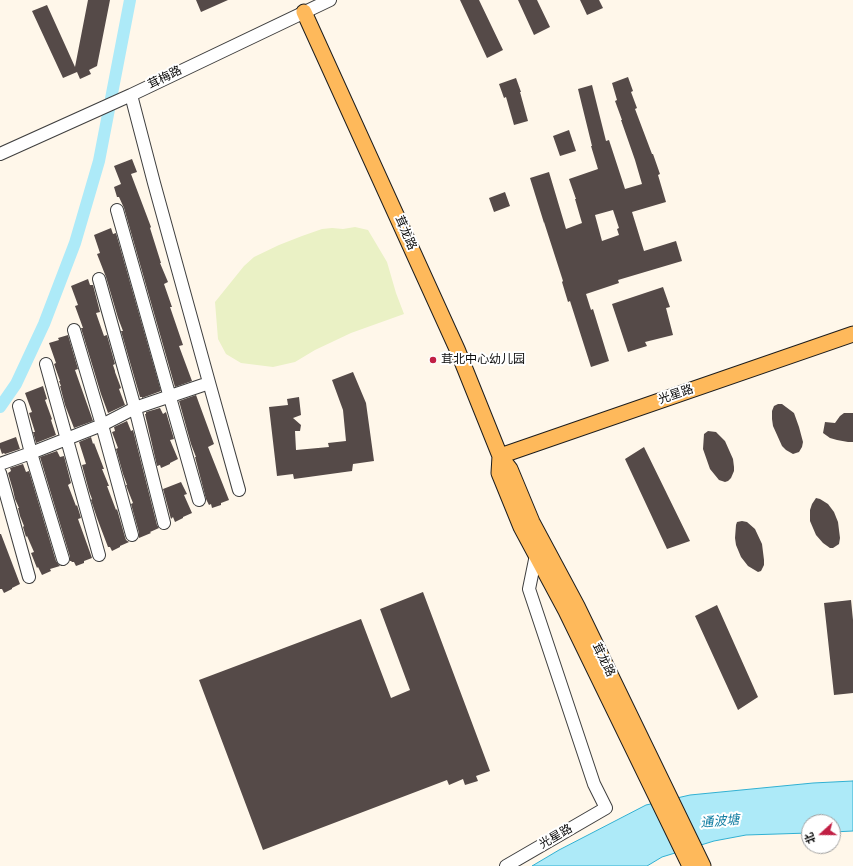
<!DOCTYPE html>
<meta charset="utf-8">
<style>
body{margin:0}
#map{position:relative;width:853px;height:866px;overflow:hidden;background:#fff7ea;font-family:"Source Serif 4","Noto Sans SC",serif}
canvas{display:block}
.north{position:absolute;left:801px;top:814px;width:40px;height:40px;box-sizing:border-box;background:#fff;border:1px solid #9e9e9e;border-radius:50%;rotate:249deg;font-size:11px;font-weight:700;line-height:16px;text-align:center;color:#0c0c0c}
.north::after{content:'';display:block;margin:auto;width:14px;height:18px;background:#c11f44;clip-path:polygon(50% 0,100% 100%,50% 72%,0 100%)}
</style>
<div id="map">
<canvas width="853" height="866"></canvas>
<div class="north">北</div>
</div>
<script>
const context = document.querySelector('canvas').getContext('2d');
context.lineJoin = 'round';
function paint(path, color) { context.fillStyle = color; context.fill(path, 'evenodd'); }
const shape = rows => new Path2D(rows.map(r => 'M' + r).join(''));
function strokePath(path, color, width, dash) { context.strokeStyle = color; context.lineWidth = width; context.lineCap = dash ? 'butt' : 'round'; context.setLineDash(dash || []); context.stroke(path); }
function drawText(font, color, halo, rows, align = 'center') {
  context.font = font + ' "Source Serif 4","Noto Sans SC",serif'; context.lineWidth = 4; context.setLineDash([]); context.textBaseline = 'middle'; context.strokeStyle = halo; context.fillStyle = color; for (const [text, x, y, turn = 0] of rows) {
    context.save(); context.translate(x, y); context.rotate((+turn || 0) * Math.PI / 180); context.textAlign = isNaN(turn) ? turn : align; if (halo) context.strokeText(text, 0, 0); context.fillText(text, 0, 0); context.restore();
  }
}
paint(shape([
 [355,227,368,230,387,262,396,293,404,314,351,333,315,350,295,362,273,367,241,363,226,354,218,339,215,302,244,266,254,257,279,245,302,236,322,229,332,228,343,229]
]), '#eaf1c5');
const water = shape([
 [853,781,853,831,833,832,833,822,809,822,809,833,746,835,714,841,662,857,647,866,532,866,559,850,646,805,690,795,813,783,853,781]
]);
paint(water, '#adeaf8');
strokePath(water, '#31b0d2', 1);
strokePath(shape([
 [0,407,16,384,44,324,75,243,99,161,130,0]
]), '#adeaf8', 12);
paint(shape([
 [88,0,110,0,97,66,89,70,91,74,80,79,77,72,63,78,32,11,47,5,75,67],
 [196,0,228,0,201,12],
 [460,0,479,0,503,50,487,58],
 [518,0,537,0,550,27,534,35],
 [580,0,599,0,603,8,587,15],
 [628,77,633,91,631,92,637,108,635,109,652,154,653,154,660,174,658,175,666,202,632,212,644,251,676,241,682,261,618,280,619,283,586,294,591,310,593,309,609,361,591,367,570,301,568,302,562,282,563,281,544,222,544,223,530,178,549,172,566,229,582,223,575,199,576,199,569,179,598,169,591,146,592,146,578,89,592,85,606,141,609,140,625,189,642,184,635,160,621,120,622,120,615,101,617,100,612,83],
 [613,210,619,228,617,229,619,235,602,241,595,215],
 [516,78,521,92,520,92,528,121,514,125,506,97,504,98,499,84],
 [569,130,576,151,560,156,553,136],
 [132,159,137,172,131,174,151,227,150,228,161,263,160,263,168,282,164,284,172,307,170,307,183,345,179,346,192,381,175,387,124,208,119,197,117,197,114,187,121,184,114,166],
 [505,192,510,206,494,212,489,198],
 [111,228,113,234,116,233,161,391,142,398,142,397,140,397,121,331,123,331,118,318,106,277,97,254,100,253,94,235],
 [88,279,90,285,93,285,100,312,96,313,104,336,107,335,115,364,113,365,115,371,115,372,121,388,119,389,125,405,108,413,101,394,81,328,83,328,75,306,78,305,71,286],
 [663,287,670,307,666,308,673,335,645,342,647,346,628,352,612,304],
 [68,335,78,369,75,370,93,421,74,428,65,405,60,386,61,386,59,381,60,381,54,364,56,363,49,343,59,340,58,338],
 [353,372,366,403,374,461,353,464,352,471,294,479,293,474,277,476,269,407,288,405,287,399,299,397,301,415,293,418,301,425,300,431,295,431,296,450,329,447,328,443,346,441,343,410,332,380],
 [43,386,47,399,45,400,52,419,51,420,56,435,36,443,33,432,35,432,29,413,32,412,25,393],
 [196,395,214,444,208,447,229,500,221,503,221,505,212,508,211,504,209,505,206,499,195,457,196,457,191,444,179,401],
 [778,404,782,404,794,413,799,427,803,442,802,447,799,452,793,454,786,450,782,446,773,426,772,419,772,411,774,406],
 [160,408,163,414,166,412,174,439,170,440,178,459,170,463,170,464,161,468,160,465,157,466,145,414,146,414,146,412],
 [844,413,853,413,853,442,848,442,837,440,830,438,823,433,825,422,835,423,840,416],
 [127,421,131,431,133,430,157,525,159,528,150,532,151,533,139,538,139,533,131,504,133,503,127,488,126,485,127,485,123,474,116,449,118,448,112,432,115,431,114,427],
 [708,431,716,432,725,441,733,459,734,467,734,471,731,478,728,481,725,482,719,480,710,469,703,449,704,434],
 [16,437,20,449,5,454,4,453,2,454,0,448,0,443],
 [91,437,93,444,94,443,104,469,102,469,109,486,107,486,116,510,117,509,125,537,126,540,129,542,120,546,120,547,112,551,110,547,108,547,97,518,91,500,92,499,89,491,82,465,86,464,79,442],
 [644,447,690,541,667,549,625,459],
 [57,451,60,457,64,456,71,483,68,485,76,506,77,505,81,518,78,519,92,558,84,561,84,563,76,566,74,562,72,562,71,561,70,561,70,557,40,457],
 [23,464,26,472,29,471,56,561,60,566,50,569,51,571,42,575,38,567,37,568,31,553,34,552,27,536,26,537,23,527,24,526,20,516,18,508,19,508,15,499,13,490,8,473,11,471,10,468],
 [181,482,187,494,184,495,192,513,183,517,183,518,175,522,173,517,171,519,163,489],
 [816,498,820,499,828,504,834,512,838,522,840,538,839,544,833,548,830,548,823,543,816,535,810,521,810,510,812,504],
 [742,521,747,522,755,529,762,544,764,560,764,565,761,571,758,572,748,566,741,557,736,545,735,538,736,525,737,522],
 [0,534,1,534,20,584,12,588,12,589,4,593,2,589,0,589],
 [423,592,490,771,476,776,478,781,465,785,463,779,449,785,447,780,263,850,199,680,361,619,391,698,410,690,380,609],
 [851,600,853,620,853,693,834,695,824,603],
 [717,605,758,697,738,710,695,616]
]), '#554a48');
const minor = shape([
 [131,95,154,183,210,386,239,490],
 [0,154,131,95,330,0],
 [117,210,199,500],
 [99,279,135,408,164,523],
 [74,330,102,425,132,535],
 [46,364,99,555],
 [19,406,31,453,63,559],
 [0,464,31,453,102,425,135,408,209,383],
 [0,473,29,577],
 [506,866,606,808,594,784,529,589,536,555]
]);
const major = shape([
 [304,12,457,349,500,456,510,469,532,522,577,606,703,866],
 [500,456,499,473,521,527,566,611,690,866],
 [500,456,853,334]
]);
strokePath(minor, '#3f3f3f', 14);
strokePath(major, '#1d1d1d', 17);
strokePath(minor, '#fff', 12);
strokePath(major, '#feb95b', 15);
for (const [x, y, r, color] of [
 [433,360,4,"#c11f44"]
]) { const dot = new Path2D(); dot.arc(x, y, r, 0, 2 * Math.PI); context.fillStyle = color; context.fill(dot); strokePath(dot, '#fff', 1.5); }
drawText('12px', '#0c0c0c', '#fff', [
 ["茸梅路",165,78,-26],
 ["茸龙路",405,233,66],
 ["光星路",676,395,-19],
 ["茸龙路",603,660,64],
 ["光星路",556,837,-30]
]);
drawText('12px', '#0c0c0c', '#fff', [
 ["茸北中心幼儿园",441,360]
], 'left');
drawText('italic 13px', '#117da2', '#fff', [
 ["通波塘",720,822,-5]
]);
</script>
